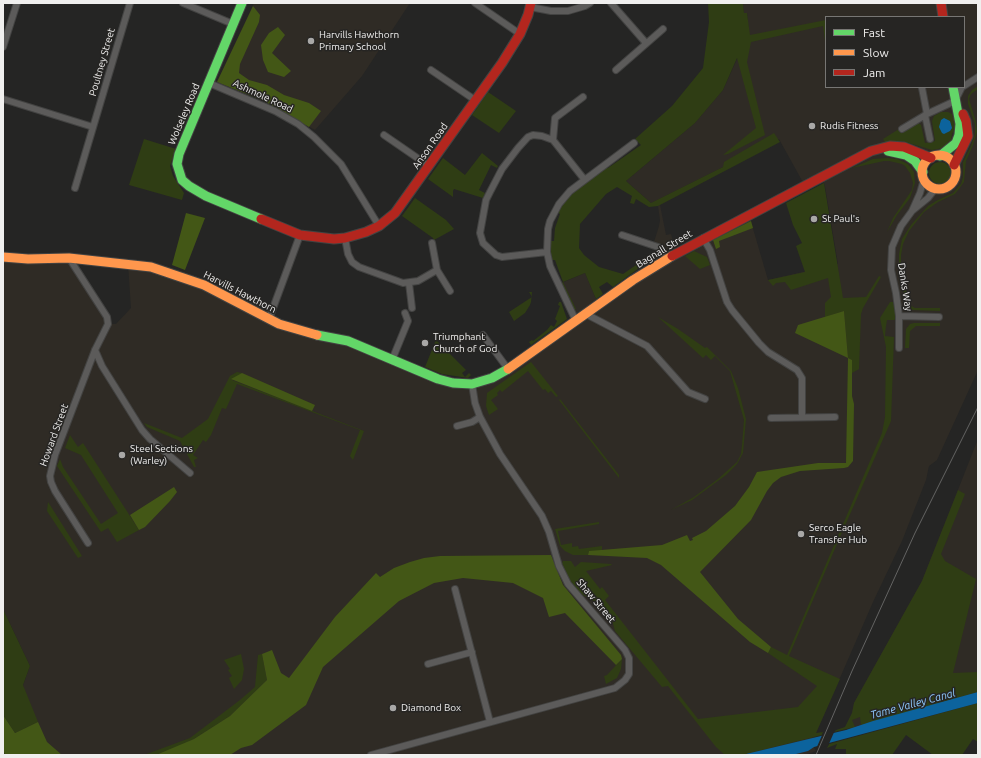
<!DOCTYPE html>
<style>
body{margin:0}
#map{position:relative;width:981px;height:758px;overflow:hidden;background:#252524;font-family:Ubuntu,sans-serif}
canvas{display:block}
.frame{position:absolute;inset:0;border:4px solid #f0efee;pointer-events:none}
.legend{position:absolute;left:825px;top:16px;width:140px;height:72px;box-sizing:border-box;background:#262523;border:1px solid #777674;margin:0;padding:5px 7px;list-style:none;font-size:12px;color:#f0efee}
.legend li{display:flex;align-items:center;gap:8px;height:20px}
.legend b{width:20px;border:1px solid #777674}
</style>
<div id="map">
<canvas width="981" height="758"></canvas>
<div class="frame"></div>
<ul class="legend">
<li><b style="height:5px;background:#63d668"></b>Fast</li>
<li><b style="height:5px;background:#ff974d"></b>Slow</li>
<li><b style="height:5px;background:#b3261e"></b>Jam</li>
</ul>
</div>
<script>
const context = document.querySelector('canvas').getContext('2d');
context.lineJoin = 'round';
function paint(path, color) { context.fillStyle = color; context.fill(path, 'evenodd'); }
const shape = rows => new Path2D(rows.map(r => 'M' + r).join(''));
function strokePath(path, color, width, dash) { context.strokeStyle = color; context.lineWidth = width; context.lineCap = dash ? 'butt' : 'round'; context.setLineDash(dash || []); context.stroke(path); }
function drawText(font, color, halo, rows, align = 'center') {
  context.font = font + ' Ubuntu,sans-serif'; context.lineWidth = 3; context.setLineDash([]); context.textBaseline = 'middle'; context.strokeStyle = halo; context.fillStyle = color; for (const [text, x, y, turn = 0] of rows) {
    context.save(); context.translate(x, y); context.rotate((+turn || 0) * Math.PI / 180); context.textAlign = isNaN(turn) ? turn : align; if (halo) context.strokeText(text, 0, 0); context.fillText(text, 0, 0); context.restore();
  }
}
paint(shape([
 [254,3,410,3,362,76,315,130,264,101,217,82],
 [743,3,978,3,978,370,937,460,929,466,926,480,902,541,873,602,816,733,811,742,816,751,805,755,31,755,23,685,30,666,3,609,3,257,69,258,109,324,116,324,131,308,128,264,168,272,266,318,453,383,492,378,576,321,559,284,585,273,596,299,601,304,666,259,653,245,659,226,660,220,658,206,660,205,666,235,671,234,676,253,749,215,768,280,838,264,825,186,822,177,805,186,779,139,651,203,626,181,695,123,723,90,738,57,749,35,747,13,744,13],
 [826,17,964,17,964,87,826,87],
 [937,156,944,157,951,160,954,165,956,172,955,178,951,184,945,188,941,189,935,189,928,185,926,182,923,172,925,164,928,161],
 [978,439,978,698,854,731,845,727,852,713,854,703,922,581]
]), '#2f2b25');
paint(shape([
 [708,3,743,3,744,13,747,13,750,35,826,20,826,49,823,26,751,42,747,62,765,135,728,154,723,155,756,128,737,58,723,90,695,123,626,181,651,203,723,167,724,162,774,133,780,142,658,206,649,207,636,199,634,204,630,203,632,196,617,187,606,194,580,224,579,248,584,255,599,267,623,274,655,252,654,257,613,287,607,282,599,287,603,294,596,299,585,273,563,282,576,309,574,310,561,283,563,282,555,260,552,260,551,256,550,241,554,241,555,228,560,214,557,212,561,206,574,191,605,168,608,168,641,145,635,139,672,106,703,68,709,22],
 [978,86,978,89,971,94,969,99,976,122,977,132,973,145,966,161,964,182,955,194,938,202,924,212,909,231,903,244,901,255,901,266,909,303,910,305,915,308,940,308,940,311,913,310,906,305,899,270,899,254,902,239,911,225,928,206,936,201,953,193,961,184,963,177,963,162,971,146,975,134,975,124,968,104,968,96,972,90],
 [488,92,516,111,499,133,472,115],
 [941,112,948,112,952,114,956,124,955,130,952,133,951,140,943,148,932,150,902,141,885,142,883,139,899,129,902,133,918,123,921,125,925,143,935,141,932,121,934,116],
 [144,139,176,149,170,166,173,176,184,193,182,200,129,185],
 [482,153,498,166,497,168,491,165,479,190,485,193,483,198,454,189,453,191,453,197,428,179,443,158,465,175],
 [887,158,897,159,908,164,914,172,915,183,910,198,897,215,887,232,893,218,912,190,913,183,910,173,905,166,902,164,889,161,884,161,852,168,873,159],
 '929 173a11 11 0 1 1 22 0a11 11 0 1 1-22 0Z',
 [824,183,843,298,866,297,879,276,881,277,863,308,861,314,859,369,852,373,852,360,848,358,844,311,825,317,825,303,831,297,828,278,791,290,785,282,776,283,773,286,768,280,805,272,796,246,802,243,793,225,786,203],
 [415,198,446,220,454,229,434,240,433,238,402,216],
 [694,251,707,257,710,265,700,269,685,256],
 [529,292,532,292,531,302,530,305,525,313,514,321,509,312,532,297],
 [559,302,561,302,567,319,531,345,529,342,532,340,533,341,547,330,551,325,554,327,557,321,555,319,560,306,558,305],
 [890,302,893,302,897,318,894,320,887,320,886,326,885,336,894,337,891,421,840,537,789,656,840,679,816,733,823,732,822,735,742,755,725,755,716,747,668,686,662,687,615,631,612,620,598,603,579,593,573,587,562,563,563,561,571,561,575,567,581,562,611,564,612,565,586,571,600,589,602,587,609,596,605,600,698,719,798,707,817,686,768,653,771,647,787,655,882,433,885,417,886,347,880,318],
 [658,317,678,329,705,348,707,347,731,371,738,388,746,419,743,453,737,464,726,475,692,500,671,510,694,497,718,479,737,462,741,454,742,445,744,420,730,371,715,356,711,360,706,355,703,358],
 [914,323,940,323,940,326,916,326,910,331,909,348,905,348,906,329,910,324],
 [436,340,466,370,462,373,465,377,469,373,471,375,468,378,442,374,425,367],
 [531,362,558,396,556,397,551,391,548,393,545,389,543,390,528,371,502,392,500,390,497,393,498,395,491,400,498,409,489,415,486,406,487,393],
 [237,372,242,373,232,380,364,431,353,460,350,456,360,430,237,384,226,409,222,408,211,435,206,442,203,440,193,455,198,458,194,460,196,467,194,467,180,441,147,427,144,423,182,438,208,419,230,376],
 [560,399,619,475,619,478,559,400],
 [70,435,78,447,83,443,139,530,117,542,108,528,101,532,57,466,60,459,63,467,101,524,118,513,81,455,65,448],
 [958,490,965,494,941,554,945,561,976,579,953,673,978,672,978,692,861,725,860,717,852,720,855,727,834,732,836,730,845,727,852,713,854,703,922,581],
 [48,502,50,505,82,556,78,558,47,511],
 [599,522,599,524,558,531,561,545,572,543,572,547,578,546,579,549,602,546,602,551,589,551,588,555,573,555,565,551,560,546,555,529],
 [3,609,30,666,23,685,38,722,15,733,3,715],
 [241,654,244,669,242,680,234,689,229,678,232,676,228,670,230,669,224,660],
 [262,654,267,680,230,716,194,739,173,749,156,755,144,755,190,738,240,700,255,687,258,655],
 [622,659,621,669,617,678,606,684,604,676,607,675],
 [978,703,978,742,973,739,962,755,933,755,906,735,892,755,846,755,846,749,835,749,837,744,827,748,829,744]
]), '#2f3d14');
paint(shape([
 [253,6,260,15,259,22,240,64,239,73,249,80,267,85,284,95,309,103,321,111,309,127,264,101,217,82],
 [278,27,285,35,272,53,291,71,284,77,268,72,263,60,261,45,269,33],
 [186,213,205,218,185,270,172,265],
 [751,221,753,228,719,241,720,247,716,249,713,240],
 [844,311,848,358,852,360,852,396,854,404,853,461,848,467,844,468,800,471,781,477,773,483,767,491,751,520,700,572,738,619,771,647,768,653,750,642,661,565,647,558,588,555,589,551,662,545,687,535,690,541,693,540,692,538,706,531,735,506,749,487,757,472,818,463,846,463,848,358,795,333,798,325],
 [242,373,315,405,312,411,231,379],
 [174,487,177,492,170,501,145,527,139,530,130,515],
 [551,555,563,585,621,655,622,659,616,665,565,613,549,617,543,598,513,583,463,578,434,583,399,601,323,667,306,705,252,745,241,748,230,755,156,755,194,739,230,716,267,680,262,654,272,650,281,673,289,678,335,617,376,573,380,577,394,568,410,562,424,558,440,556],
 [3,715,15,733,38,722,47,742,62,755,5,755,3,749]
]), '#435716');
paint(shape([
 [944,118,950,121,952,128,950,131,944,134,942,133,939,127,941,120],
 [978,692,978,703,814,747,808,751,792,755,742,755,846,730,873,721]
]), '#0c639d');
paint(shape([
 [835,730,828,746,816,749,823,733]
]), '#252524');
const street = shape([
 [183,3,233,24],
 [475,3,520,34],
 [611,3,646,43],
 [530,7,551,11,568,11,585,6,590,3],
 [3,47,17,3],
 [431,70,475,100],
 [616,70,663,29],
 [209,83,275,111,298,124,314,137,341,164,379,226],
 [964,86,978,77],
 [922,88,927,114],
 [3,99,93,127],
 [925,115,930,139],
 [902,129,927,114,955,101,962,87],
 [384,135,429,166],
 [553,140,555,118,583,97],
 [924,179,920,193,912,211,928,198,935,189],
 [75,188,130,3],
 [622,235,658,247,666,259],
 [345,238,348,254,352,262,359,267,403,283,418,281,437,270],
 [703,238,710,250,727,302,732,310,759,343,768,352,797,370,802,378,802,417],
 [432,243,437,270,450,291],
 [547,252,502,257,496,255,483,243,480,233,486,200,490,192,502,169,518,148,528,137,533,135,542,136,553,140,584,179],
 [69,258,107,317,108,324,95,350,55,455,50,476,51,482,55,491,88,543],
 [409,283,412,308],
 [586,314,647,346,688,392,705,399],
 [899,316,939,317],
 [269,319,300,235],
 [576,321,550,266,547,252,548,229,550,221,559,204,570,191,634,143],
 [483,335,508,369],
 [899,348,899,316,896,293,891,270,892,247,901,226,912,211],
 [95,350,102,366,142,430,150,439,190,473],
 [392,360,408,321,405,313],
 [771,418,835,417],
 [457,426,472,422,480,417],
 [455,589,490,722],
 [428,664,472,652],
 [371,755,615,688,625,680,629,674,629,658,625,650,568,584,559,566,549,532,542,516,500,454,480,417,475,403,472,384]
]);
const fast = shape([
 [242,3,179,154,177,164,182,180,189,186,206,196,261,219],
 [888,151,906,155,915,161,923,172],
 [940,156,956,143,959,135,960,124,953,87],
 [317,335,348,341,438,379,453,383,472,384,492,378,508,369]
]);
const slow = shape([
 '922 172a17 17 0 1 1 34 0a17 17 0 1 1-34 0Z',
 [3,257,28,259,69,258,151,267,204,285,279,324,317,335],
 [508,369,633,280,672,256]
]);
const jam = shape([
 [941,3,943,17],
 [954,165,968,136,966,121,963,114],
 [261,219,300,235,334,239,345,238,366,232,379,226,395,213,502,63,520,34,528,15,531,3],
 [672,256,871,151,890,146,904,147,931,158]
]);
strokePath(street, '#434342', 8);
strokePath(fast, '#434342', 11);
strokePath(slow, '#434342', 11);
strokePath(jam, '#434342', 11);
strokePath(street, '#5c5b5a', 6);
strokePath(fast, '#63d668', 9);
strokePath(slow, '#ff974d', 9);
strokePath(jam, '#b3261e', 9);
strokePath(shape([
 [816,755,852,671,915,533,978,407]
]), '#646463', 1);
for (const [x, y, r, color] of [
 [311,41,4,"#a9a8a7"],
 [812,126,4,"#a9a8a7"],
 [814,219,4,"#a9a8a7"],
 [425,343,4,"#a9a8a7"],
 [122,455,4,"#a9a8a7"],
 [801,534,4,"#a9a8a7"],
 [393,708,4,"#a9a8a7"]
]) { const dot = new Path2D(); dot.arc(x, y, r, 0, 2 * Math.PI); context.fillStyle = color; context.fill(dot); strokePath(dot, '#262523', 1.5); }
drawText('10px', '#f0efee', '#262523', [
 ["Harvills Hawthorn",319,35],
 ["Primary School",319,47],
 ["Rudis Fitness",820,126],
 ["St Paul's",822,219],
 ["Triumphant",433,337],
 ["Church of God",433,349],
 ["Steel Sections",130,449],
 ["(Warley)",130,461],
 ["Serco Eagle",809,528],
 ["Transfer Hub",809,540],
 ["Diamond Box",401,708]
], 'left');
drawText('10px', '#f0efee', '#262523', [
 ["Poultney Street",102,62,-74],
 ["Ashmole Road",263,96,25],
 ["Wolseley Road",184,114,-67],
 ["Anson Road",430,146,-55],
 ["Bagnall Street",664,249,-31],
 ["Danks Way",905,287,81],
 ["Harvills Hawthorn",240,292,27],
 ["Howard Street",54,435,-70],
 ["Shaw Street",596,601,50]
]);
drawText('italic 11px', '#8ec8fc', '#262523', [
 ["Tame Valley Canal",913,704,-15]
]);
</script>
